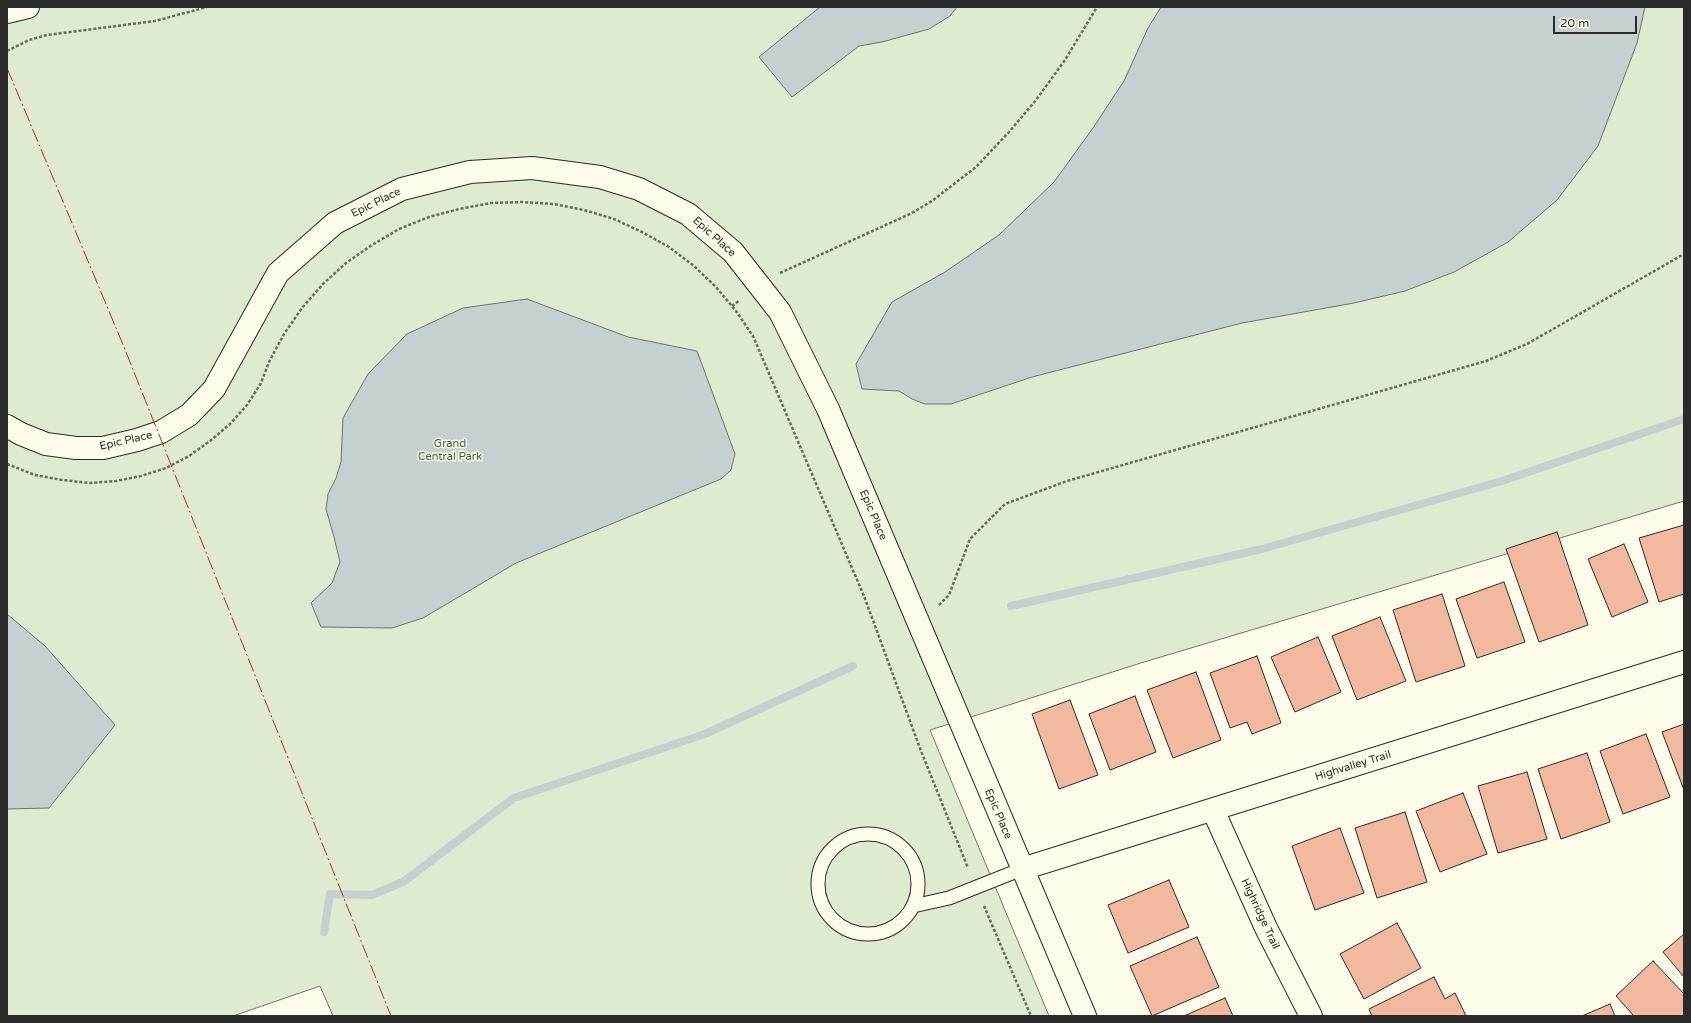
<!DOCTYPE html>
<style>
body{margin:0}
#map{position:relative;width:1691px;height:1023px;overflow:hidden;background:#fdfbea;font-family:"Varela Round",sans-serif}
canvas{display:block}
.frame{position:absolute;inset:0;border:8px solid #2b2b2b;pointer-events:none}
.scale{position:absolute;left:1553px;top:16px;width:84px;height:18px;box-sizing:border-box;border:2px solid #2b2b2b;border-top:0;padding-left:5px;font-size:12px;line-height:14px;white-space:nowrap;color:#2b2b2b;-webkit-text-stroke:3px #fdfbea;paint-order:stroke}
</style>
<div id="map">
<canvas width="1691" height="1023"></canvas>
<div class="frame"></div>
<div class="scale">20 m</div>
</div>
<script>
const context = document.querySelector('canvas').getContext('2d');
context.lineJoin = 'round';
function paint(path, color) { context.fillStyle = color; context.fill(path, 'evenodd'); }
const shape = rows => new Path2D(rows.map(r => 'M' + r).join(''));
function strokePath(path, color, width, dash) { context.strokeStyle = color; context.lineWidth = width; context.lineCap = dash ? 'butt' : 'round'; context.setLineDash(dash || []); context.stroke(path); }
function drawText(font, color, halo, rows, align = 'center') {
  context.font = font + ' "Varela Round",sans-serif'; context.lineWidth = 3; context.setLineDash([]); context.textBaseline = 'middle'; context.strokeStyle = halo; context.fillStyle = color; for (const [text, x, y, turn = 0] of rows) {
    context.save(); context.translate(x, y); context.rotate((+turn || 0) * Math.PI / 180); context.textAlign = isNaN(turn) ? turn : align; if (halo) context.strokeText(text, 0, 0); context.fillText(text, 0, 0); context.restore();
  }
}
const green = shape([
 [7,7,1684,7,1684,501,1144,662,930,730,1049,1016,333,1016,320,986,233,1016,7,1016,7,7]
]);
paint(green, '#deebd1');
strokePath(green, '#74746e', 1);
const water = shape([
 [820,7,957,7,950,16,929,29,882,42,859,46,792,97,759,57,820,7],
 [1161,7,1645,7,1637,43,1598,146,1557,200,1508,242,1454,272,1405,291,1354,303,1242,323,1032,377,951,404,925,404,912,399,899,391,862,389,856,364,892,302,945,272,999,235,1054,182,1093,128,1124,81,1148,28,1161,7],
 [527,299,628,337,697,351,735,454,731,470,721,479,516,563,423,618,392,628,321,627,311,603,332,583,340,562,334,537,326,509,328,494,336,478,341,462,343,418,368,374,407,334,463,308,527,299],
 [7,614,45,646,115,725,49,808,7,809,7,614]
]);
paint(water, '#c7d0d0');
strokePath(water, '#74746e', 1);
strokePath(shape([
 [1011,606,1262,549,1502,481,1684,419],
 [324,932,330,894,372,895,403,882,514,798,705,734,853,666]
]), '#c7d0d0', 8);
const building = shape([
 [1684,525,1684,594,1659,602,1639,538,1684,525],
 [1557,532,1588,625,1539,642,1506,549,1557,532],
 [1624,544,1648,602,1612,617,1588,559,1624,544],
 [1504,582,1525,642,1477,658,1456,599,1504,582],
 [1442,594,1465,666,1416,682,1393,610,1442,594],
 [1380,617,1406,681,1357,700,1332,636,1380,617],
 [1318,637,1341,692,1295,712,1271,657,1318,637],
 [1257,656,1281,723,1252,734,1247,722,1230,728,1210,673,1257,656],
 [1196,672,1221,740,1173,758,1147,690,1196,672],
 [1135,696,1156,752,1110,770,1089,714,1135,696],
 [1070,700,1098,775,1059,789,1032,714,1070,700],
 [1684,724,1684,790,1662,732,1684,724],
 [1646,734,1670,797,1623,814,1600,751,1646,734],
 [1587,753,1610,822,1561,839,1538,769,1587,753],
 [1527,772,1547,839,1498,853,1478,786,1527,772],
 [1463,793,1487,854,1440,872,1416,811,1463,793],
 [1405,812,1427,882,1377,898,1355,828,1405,812],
 [1340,828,1364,893,1315,910,1292,846,1340,828],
 [1169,880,1189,927,1128,953,1108,905,1169,880],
 [1397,923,1421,968,1364,999,1340,954,1397,923],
 [1684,934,1684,977,1663,952,1684,934],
 [1197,937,1219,987,1152,1016,1130,966,1197,937],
 [1653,961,1684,994,1684,1016,1634,1016,1616,996,1653,961],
 [1434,977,1445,999,1455,993,1466,1016,1372,1016,1369,1009,1434,977],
 [1225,998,1233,1016,1184,1016,1225,998],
 [1610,1004,1615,1016,1582,1016,1610,1004]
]);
paint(building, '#f2b8a0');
strokePath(building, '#2b2b2b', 1);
const service = shape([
 '818 884a50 50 0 1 1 100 0a50 50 0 1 1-100 0Z',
 [913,906,949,898,1022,869]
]);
const minor = shape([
 [1213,810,1266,928,1311,1016],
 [1022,869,1684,662]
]);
const tertiary = shape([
 [7,12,28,7],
 [7,426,21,434,46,444,76,448,103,448,137,440,161,432,189,415,214,389,278,273,335,223,402,189,470,172,532,168,600,177,639,189,688,214,733,252,780,312,828,409,1085,1016]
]);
strokePath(service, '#2b2b2b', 15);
strokePath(minor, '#2b2b2b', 24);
strokePath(tertiary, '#2b2b2b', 24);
strokePath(shape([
 [7,51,29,40,47,35,155,21,207,7],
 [780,273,910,214,932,201,976,167,1009,132,1036,100,1065,60,1097,7],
 [732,306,740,300],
 [7,464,35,475,62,480,90,483,116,481,141,476,166,468,189,456,210,441,230,424,247,405,261,383,269,362,284,334,302,308,323,284,346,263,372,245,399,229,429,217,459,209,491,203,522,202,554,204,584,210,614,219,642,232,669,247,694,266,716,287,736,311,753,336,864,596,921,751,968,868],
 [939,605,949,595,970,539,1005,504,1067,481,1486,361,1527,344,1684,254],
 [984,906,1031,1016]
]), '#6a6964', 2.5, [3, 2]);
strokePath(service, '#fdfbea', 13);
strokePath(minor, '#fdfbea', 22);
strokePath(tertiary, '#fdfbea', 22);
strokePath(shape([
 [7,68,124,347,391,1016]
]), '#c62828', 1, [14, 3, 2, 3]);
drawText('11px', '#2b2b2b', '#fdfbea', [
 ["Epic Place",376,203,-26],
 ["Epic Place",714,237,42],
 ["Epic Place",126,441,-13],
 ["Epic Place",873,515,67],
 ["Highvalley Trail",1353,766,-17],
 ["Epic Place",998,814,67],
 ["Highridge Trail",1260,914,65]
]);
drawText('11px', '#34623c', '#fdfbea', [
 ["Grand",450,444],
 ["Central Park",450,457]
]);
</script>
